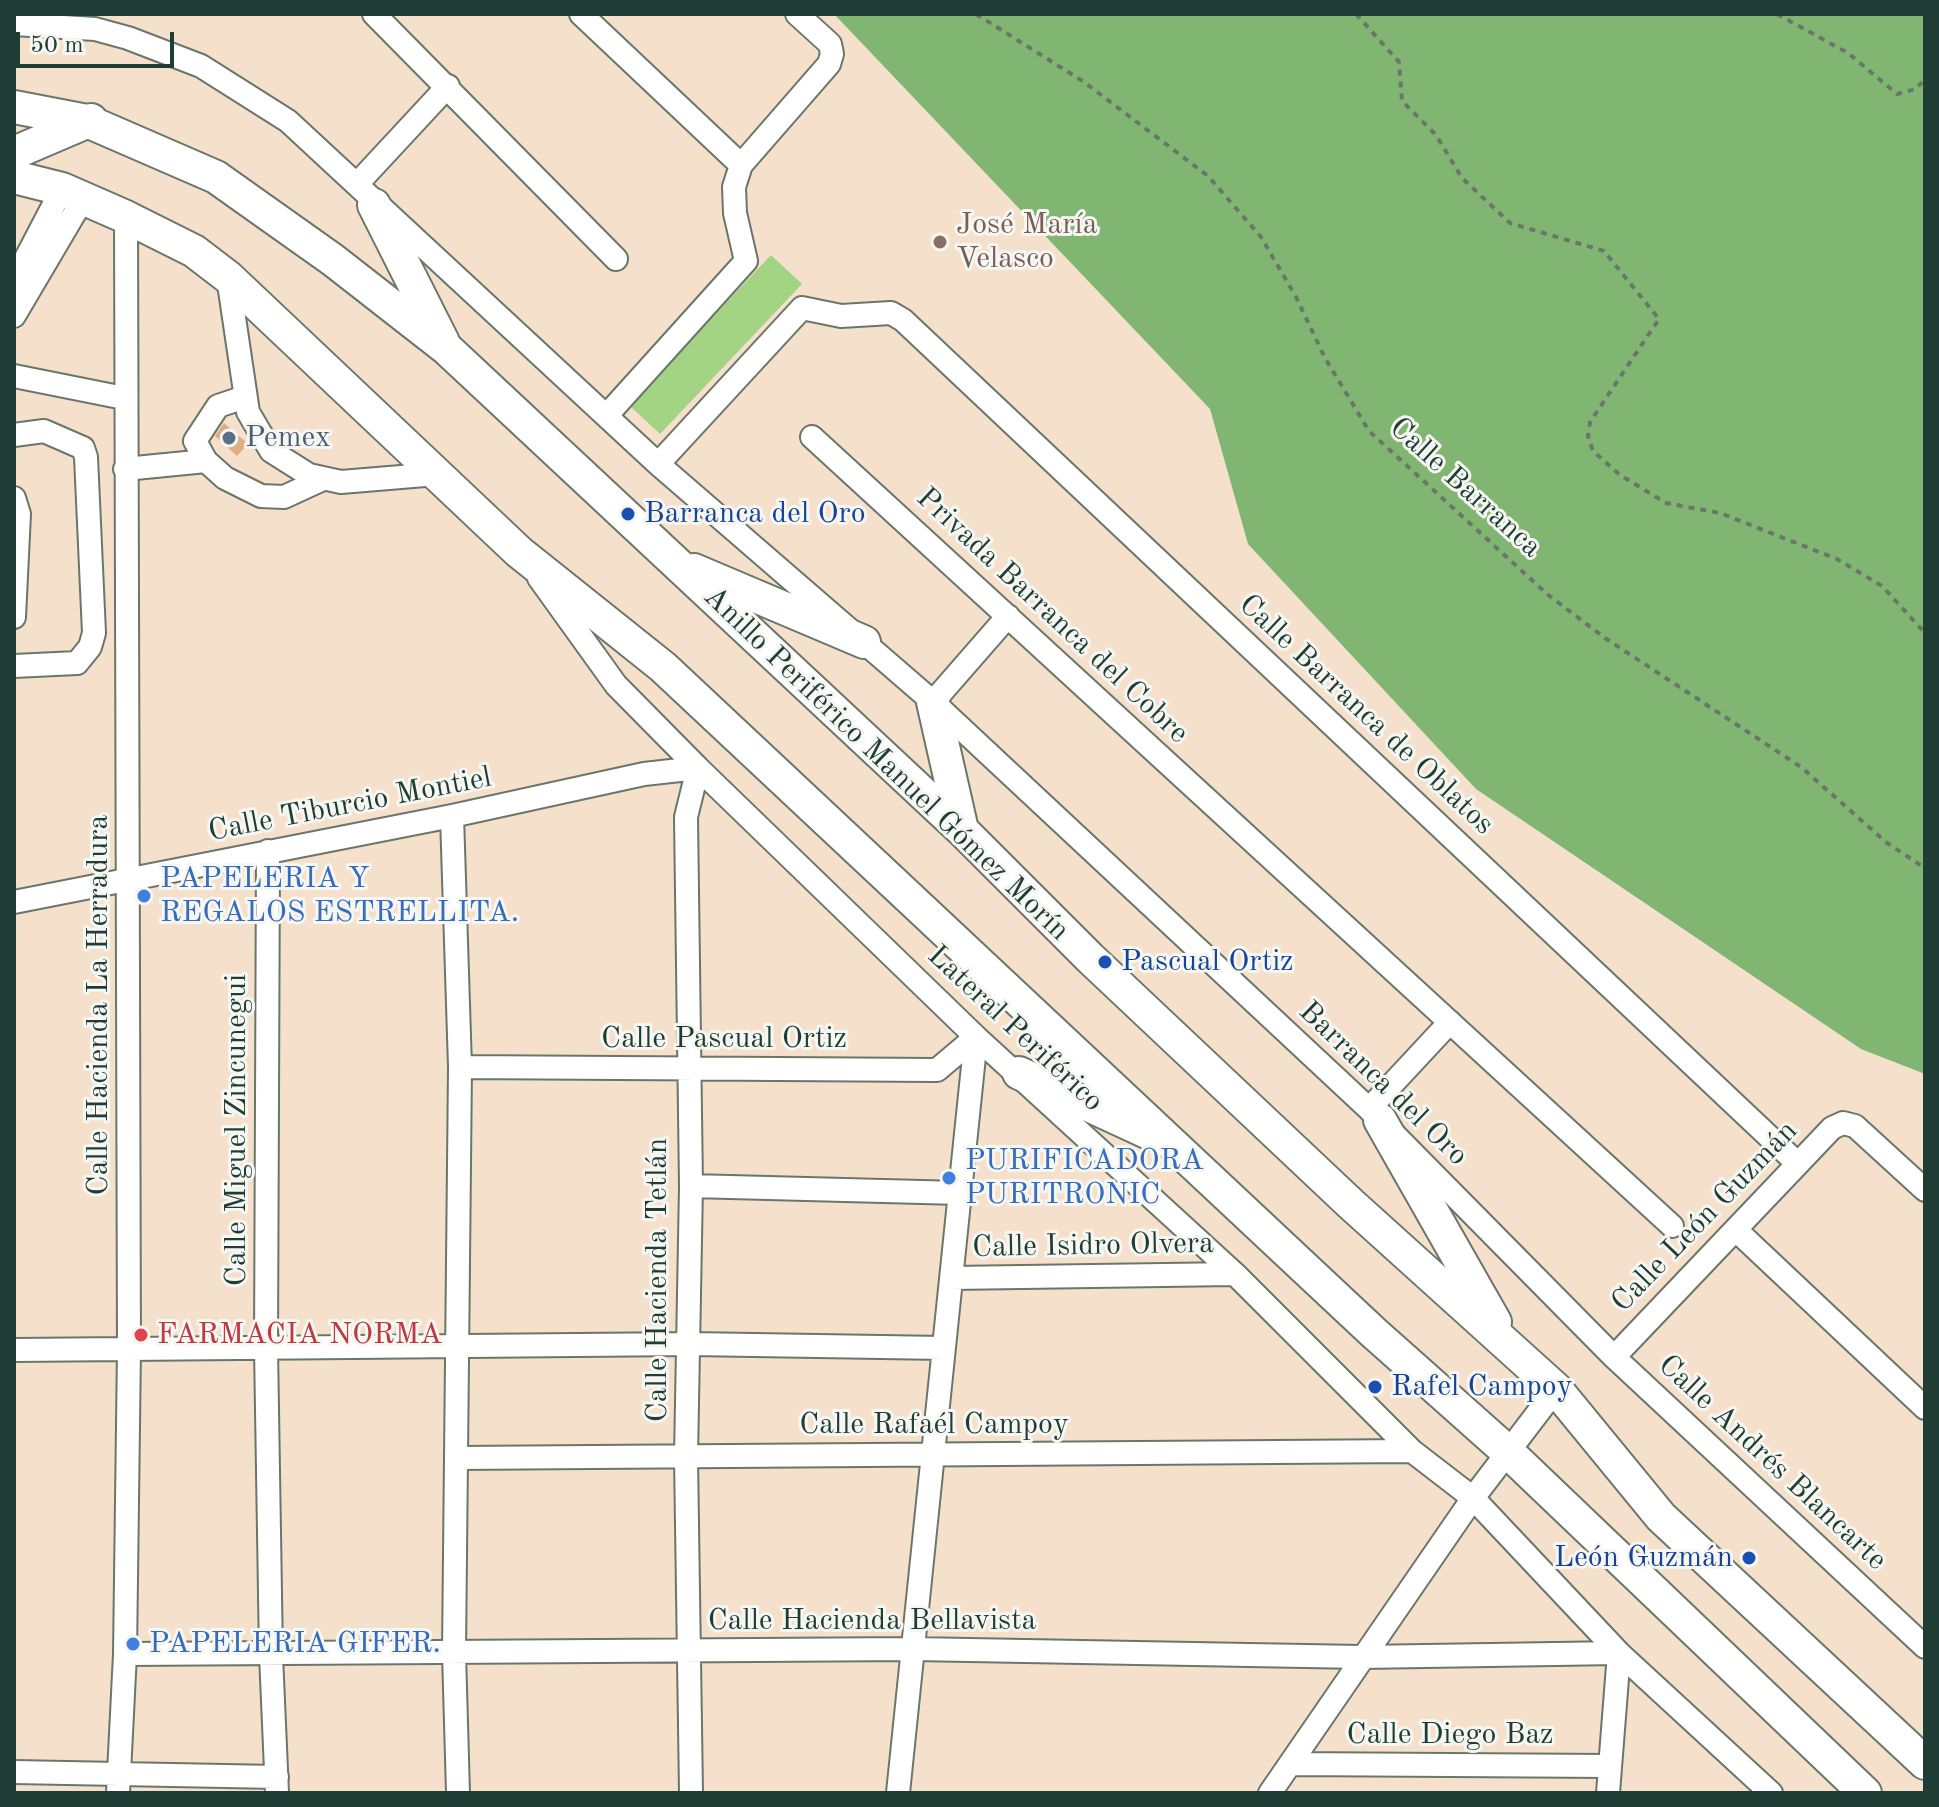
<!DOCTYPE html>
<meta charset="utf-8">
<style>
body{margin:0}
#map{position:relative;width:1939px;height:1807px;overflow:hidden;background:#f5e1cb;font-family:"Old Standard TT",serif}
canvas{display:block}
.frame{position:absolute;inset:0;border:16px solid #1f3d34;pointer-events:none}
.scale{position:absolute;left:16px;top:32px;width:158px;height:36px;box-sizing:border-box;border:4px solid #1f3d34;border-top:0;padding-left:10px;font-size:24px;line-height:28px;white-space:nowrap;color:#1f3d34;-webkit-text-stroke:6px #f6f6f2;paint-order:stroke}
</style>
<div id="map">
<canvas width="1939" height="1807"></canvas>
<div class="frame"></div>
<div class="scale">50 m</div>
</div>
<script>
const context = document.querySelector('canvas').getContext('2d');
context.lineJoin = 'round';
function paint(path, color) { context.fillStyle = color; context.fill(path, 'evenodd'); }
const shape = rows => new Path2D(rows.map(r => 'M' + r).join(''));
function strokePath(path, color, width, dash) { context.strokeStyle = color; context.lineWidth = width; context.lineCap = dash ? 'butt' : 'round'; context.setLineDash(dash || []); context.stroke(path); }
function drawText(font, color, halo, rows, align = 'center') {
  context.font = font + ' "Old Standard TT",serif'; context.lineWidth = 6; context.setLineDash([]); context.textBaseline = 'middle'; context.strokeStyle = halo; context.fillStyle = color; for (const [text, x, y, turn = 0] of rows) {
    context.save(); context.translate(x, y); context.rotate((+turn || 0) * Math.PI / 180); context.textAlign = isNaN(turn) ? turn : align; if (halo) context.strokeText(text, 0, 0); context.fillText(text, 0, 0); context.restore();
  }
}
paint(shape([
 [771,255,802,284,660,434,629,405]
]), '#a2d484');
paint(shape([
 [834,14,1925,14,1925,1074,1861,1049,1476,789,1248,544,1210,409]
]), '#81b672');
paint(shape([
 [224,423,248,444,237,456,215,436]
]), '#dead81');
const minor = shape([
 [374,14,616,259],
 [581,14,741,165],
 [14,24,95,29,128,38,201,66,288,121,658,464,933,702,1369,1109,1614,1357,1925,1647],
 [357,184,448,86],
 [228,277,248,412,271,451,309,475,341,482,437,474],
 [14,281,62,189],
 [14,316,83,199],
 [14,376,124,398],
 [245,397,218,406,195,441,206,461,225,478,261,496,284,497,323,479],
 [607,415,746,261,735,213,734,187,741,165,829,64,832,54,830,44,797,14],
 [14,435,44,431,83,448,86,457,94,633,90,647,77,663,14,666],
 [812,437,1672,1226],
 [658,464,802,308,841,316,891,313,903,320,1797,1163],
 [125,469,206,461],
 [14,498,19,514,14,617],
 [539,578,616,685,698,768,976,1037,1235,1274,1412,1451,1473,1498,1619,1653,1771,1793],
 [933,702,1008,616],
 [452,816,460,1067,454,1653,458,1793],
 [268,851,266,1348,271,1655,277,1793],
 [14,902,452,816,644,774,698,768,686,817,691,1186,686,1457,691,1793],
 [460,1067,937,1070,976,1037],
 [1369,1109,1450,1022],
 [691,1186,960,1193],
 [1736,1230,1925,1408],
 [951,1278,1235,1274],
 [14,1350,690,1344,944,1348],
 [1614,1357,1832,1128,1843,1123,1855,1126,1925,1190],
 [457,1458,1412,1451],
 [125,1654,913,1649,1361,1657,1619,1653,1608,1793],
 [1290,1764,1610,1766],
 [14,1772,277,1777],
 [118,1793,125,1654,129,1349,126,217],
 [898,1793,976,1037],
 [1270,1793,1473,1498,1556,1389]
]);
const highway = shape([
 [14,107,87,121,216,177,333,260,447,349,962,830,1090,958,1351,1204,1556,1389,1661,1517,1925,1763],
 [14,153,91,120],
 [14,177,62,189,126,217,194,251,228,277,519,552,663,667,1373,1332,1509,1453,1865,1793],
 [374,205,443,342],
 [694,570,864,642],
 [933,702,962,830],
 [1019,1073,1151,1134],
 [1380,1120,1495,1322]
]);
strokePath(minor, '#6a7669', 26);
strokePath(highway, '#6a7669', 36);
strokePath(shape([
 [976,14,1084,82,1208,176,1261,237,1296,297,1325,358,1369,431,1547,594,1605,638,1801,767,1887,843,1925,868],
 [1356,14,1399,62,1402,101,1436,135,1462,178,1510,223,1604,251,1659,319,1590,422,1588,436,1593,451,1620,475,1666,503,1720,513,1837,559,1882,586,1925,633],
 [1777,14,1848,53,1897,94,1916,89,1925,79]
]), '#6a7669', 4, [6, 6]);
strokePath(minor, '#fff', 22);
strokePath(highway, '#fff', 32);
for (const [x, y, r, color] of [
 [940,242,8,"#8d6e63"],
 [229,438,8,"#5c6f8a"],
 [628,514,8,"#1a4fb4"],
 [144,896,8,"#3f7fe0"],
 [1105,962,8,"#1a4fb4"],
 [949,1178,8,"#3f7fe0"],
 [141,1335,8,"#e0444e"],
 [1375,1387,8,"#1a4fb4"],
 [1749,1558,8,"#1a4fb4"],
 [133,1644,8,"#3f7fe0"]
]) { const dot = new Path2D(); dot.arc(x, y, r, 0, 2 * Math.PI); context.fillStyle = color; context.fill(dot); strokePath(dot, '#f6f6f2', 3); }
drawText('30px', '#785e54', '#f6f6f2', [
 ["José María",956,225],
 ["Velasco",956,259]
], 'left');
drawText('30px', '#4e5e75', '#f6f6f2', [
 ["Pemex",245,438]
], 'left');
drawText('30px', '#1f3d34', '#f6f6f2', [
 ["Calle Barranca",1465,488,42],
 ["Privada Barranca del Cobre",1052,616,43],
 ["Calle Barranca de Oblatos",1366,715,43],
 ["Anillo Periférico Manuel Gómez Morín",886,764,44],
 ["Calle Tiburcio Montiel",350,805,-11],
 ["Calle Hacienda La Herradura",99,1005,-90],
 ["Lateral Periférico",1015,1029,43],
 ["Calle Pascual Ortiz",724,1039],
 ["Barranca del Oro",1383,1084,44],
 ["Calle Miguel Zincunegui",237,1130,-90],
 ["Calle León Guzmán",1705,1217,-46],
 ["Calle Isidro Olvera",1093,1246,-1],
 ["Calle Hacienda Tetlán",658,1280,-90],
 ["Calle Rafaél Campoy",934,1425],
 ["Calle Andrés Blancarte",1772,1463,43],
 ["Calle Hacienda Bellavista",872,1621],
 ["Calle Diego Baz",1450,1735]
]);
drawText('30px', '#164399', '#f6f6f2', [
 ["Barranca del Oro",644,514],
 ["Pascual Ortiz",1121,962],
 ["Rafel Campoy",1391,1387],
 ["León Guzmán",1733,1558,"right"]
], 'left');
drawText('30px', '#366cbe', '#f6f6f2', [
 ["PAPELERIA Y",160,879],
 ["REGALOS ESTRELLITA.",160,913],
 ["PURIFICADORA",965,1161],
 ["PURITRONIC",965,1195],
 ["PAPELERIA GIFER.",149,1644]
], 'left');
drawText('30px', '#be3a42', '#f6f6f2', [
 ["FARMACIA NORMA",157,1335]
], 'left');
</script>
